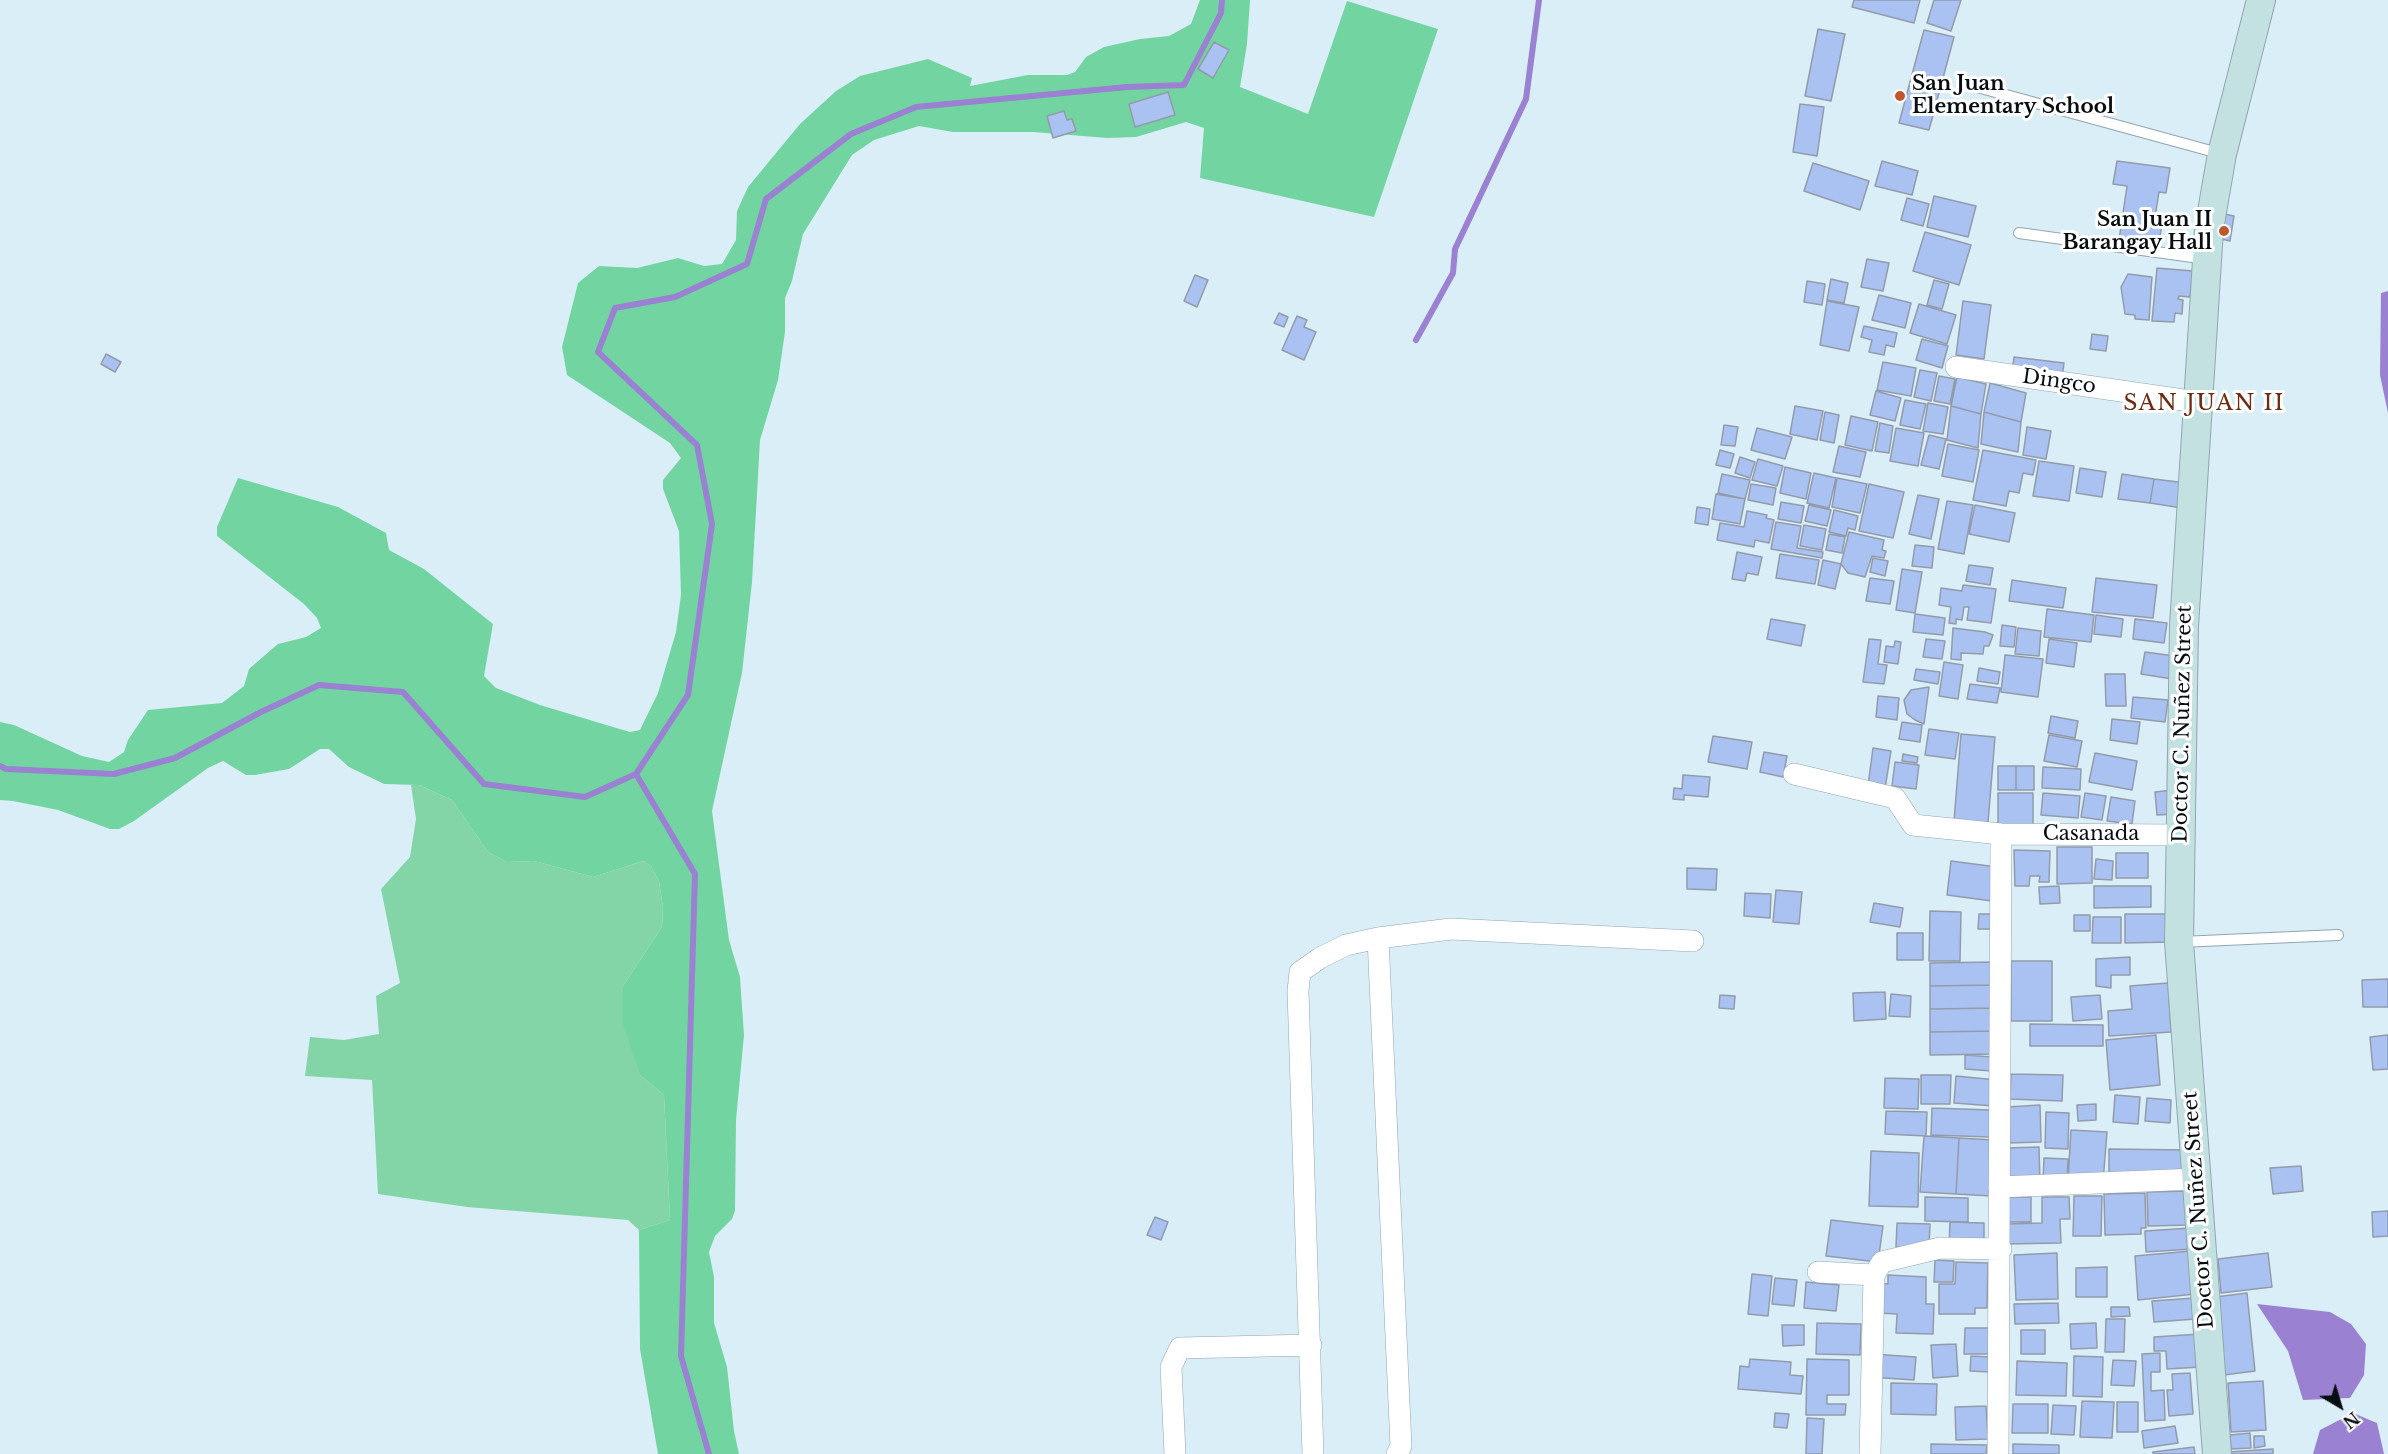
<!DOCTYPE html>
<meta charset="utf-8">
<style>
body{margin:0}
#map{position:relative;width:2388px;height:1454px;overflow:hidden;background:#daeef8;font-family:"Libre Baskerville",serif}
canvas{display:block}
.north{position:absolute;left:2310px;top:1376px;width:60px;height:60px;-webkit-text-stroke:4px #fff;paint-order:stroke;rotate:142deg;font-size:16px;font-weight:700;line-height:24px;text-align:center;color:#070d10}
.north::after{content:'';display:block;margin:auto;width:21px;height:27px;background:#070d10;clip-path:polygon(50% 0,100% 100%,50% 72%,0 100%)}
</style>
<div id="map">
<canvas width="2388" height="1454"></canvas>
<div class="north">N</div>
</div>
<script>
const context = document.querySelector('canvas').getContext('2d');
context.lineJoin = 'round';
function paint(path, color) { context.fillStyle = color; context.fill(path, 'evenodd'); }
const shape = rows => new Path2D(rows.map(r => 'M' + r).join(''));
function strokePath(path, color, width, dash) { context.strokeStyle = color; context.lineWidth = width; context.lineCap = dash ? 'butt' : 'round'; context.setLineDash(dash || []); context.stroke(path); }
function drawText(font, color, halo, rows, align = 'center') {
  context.font = font + ' "Libre Baskerville",serif'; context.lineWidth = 6; context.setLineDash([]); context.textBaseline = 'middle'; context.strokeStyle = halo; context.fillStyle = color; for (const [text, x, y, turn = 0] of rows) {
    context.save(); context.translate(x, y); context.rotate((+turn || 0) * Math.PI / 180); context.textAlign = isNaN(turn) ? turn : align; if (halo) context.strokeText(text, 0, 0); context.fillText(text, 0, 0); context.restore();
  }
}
paint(shape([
 [411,785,419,785,452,800,488,852,507,862,534,861,593,877,643,861,651,866,659,881,663,908,662,927,623,986,640,1075,664,1095,670,1220,639,1230,628,1220,467,1207,378,1194,372,1080,305,1076,310,1037,344,1040,379,1034,376,996,400,983,381,889,410,857,416,819]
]), '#83d5a8');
paint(shape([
 [1200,0,1250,0,1247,44,1240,87,1308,114,1347,1,1438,29,1374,217,1200,178,1204,128,1186,122,1136,137,1107,138,1033,132,953,132,919,126,874,140,852,155,803,234,792,281,785,298,785,332,778,380,760,440,752,582,742,673,712,811,729,940,740,977,744,1035,736,1120,735,1211,732,1219,715,1236,709,1252,714,1277,714,1323,727,1367,734,1431,739,1454,658,1454,640,1349,639,1230,670,1220,664,1095,640,1075,623,1024,623,986,662,927,663,908,659,881,651,866,643,861,593,877,534,861,507,862,488,852,452,800,419,785,384,784,349,767,329,749,320,749,289,769,255,775,246,775,223,761,208,768,134,821,119,829,110,829,58,810,13,801,0,800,0,722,14,725,82,756,109,762,124,752,128,740,148,710,222,703,244,686,249,669,272,649,278,644,306,637,321,628,317,618,304,604,217,536,217,527,238,478,338,507,386,533,389,550,424,569,493,624,484,676,496,688,540,705,613,727,630,732,640,730,658,693,676,632,681,595,679,531,663,489,663,480,681,458,670,443,567,375,562,347,578,283,599,266,637,268,678,258,704,266,722,264,736,240,737,211,748,187,800,124,836,91,860,76,928,59,972,78,970,86,1028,75,1067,75,1075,72,1086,57,1104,47,1140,39,1169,36,1191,24]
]), '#72d5a1');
paint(shape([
 [2388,291,2388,413,2380,375,2381,293],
 [2257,1304,2330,1312,2351,1324,2366,1344,2364,1375,2350,1398,2303,1400,2288,1351],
 [2353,1413,2377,1423,2384,1454,2313,1454,2320,1430]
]), '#9a81d2');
strokePath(shape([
 [1416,340,1453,273,1455,249,1526,99,1539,0],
 [0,766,6,769,114,774,175,758,261,712,319,685,403,692,484,784,585,797,636,774,688,695,712,524,697,445,598,352,615,308,675,297,747,264,766,199,851,134,916,107,1127,87,1184,85,1221,13,1222,0],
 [636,774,695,874,681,1356,709,1454]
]), '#9a81d2', 6);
const building = shape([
 [1854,0,1920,0,1914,23,1852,7,1854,0],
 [1934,0,1961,0,1951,31,1927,23,1934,0],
 [1818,29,1845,34,1831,101,1805,96,1818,29],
 [1924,30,1954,37,1929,130,1899,123,1924,30],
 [1214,42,1229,50,1213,78,1198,69,1214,42],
 [1168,92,1175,115,1135,127,1129,104,1168,92],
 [1800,104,1824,107,1817,156,1793,152,1800,104],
 [1064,111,1067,120,1072,119,1076,131,1053,138,1047,116,1064,111],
 [1882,161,1918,171,1912,195,1875,186,1882,161],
 [2117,161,2170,168,2166,193,2159,192,2154,223,2162,224,2158,247,2119,240,2127,186,2113,184,2117,161],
 [1813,163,1869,181,1860,210,1804,191,1813,163],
 [1934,196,1976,206,1968,237,1927,227,1934,196],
 [1907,198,1929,204,1923,226,1901,220,1907,198],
 [2224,214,2234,216,2230,241,2216,238,2224,214],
 [1925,232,1971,245,1959,285,1913,271,1925,232],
 [1867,259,1889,263,1883,291,1861,287,1867,259],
 [2157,268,2193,271,2190,297,2179,296,2178,299,2183,300,2182,314,2175,313,2174,322,2152,321,2157,268],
 [2128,274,2152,277,2149,320,2135,319,2135,315,2125,314,2121,287,2128,274],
 [1195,275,1208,280,1197,307,1184,301,1195,275],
 [1831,279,1848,283,1844,303,1827,300,1831,279],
 [1934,280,1949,284,1942,309,1927,305,1934,280],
 [1807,281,1825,284,1822,305,1804,302,1807,281],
 [1879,295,1911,303,1905,328,1872,320,1879,295],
 [1827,301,1859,307,1849,351,1820,345,1827,301],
 [1963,301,1991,305,1984,359,1956,355,1963,301],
 [1919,304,1956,315,1947,344,1910,333,1919,304],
 [1279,313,1288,317,1284,327,1274,323,1279,313],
 [1297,316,1307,320,1304,327,1316,332,1304,360,1282,350,1297,316],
 [1864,326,1897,333,1894,347,1886,345,1884,355,1869,352,1872,340,1861,337,1864,326],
 [2092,334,2108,336,2106,351,2090,349,2092,334],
 [1922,339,1948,346,1942,368,1916,360,1922,339],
 [106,354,121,362,115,372,101,364,106,354],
 [2014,357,2064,363,2062,378,2012,372,2014,357],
 [1883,362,1916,368,1911,396,1877,390,1883,362],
 [1920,370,1937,373,1931,401,1914,397,1920,370],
 [1939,376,1955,379,1950,404,1934,401,1939,376],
 [1957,377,1986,384,1981,414,1951,406,1957,377],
 [1990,383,2026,393,2021,422,1984,412,1990,383],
 [1876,391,1901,398,1895,421,1870,415,1876,391],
 [1905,400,1926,404,1920,429,1900,425,1905,400],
 [1928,403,1948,407,1943,434,1923,431,1928,403],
 [1795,406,1823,411,1817,440,1790,434,1795,406],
 [1951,406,1981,414,1978,448,1947,440,1951,406],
 [1825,412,1839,415,1834,443,1820,440,1825,412],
 [1984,412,2021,422,2018,452,1981,444,1984,412],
 [1851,416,1878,422,1872,451,1845,445,1851,416],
 [1880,423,1893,426,1889,453,1875,451,1880,423],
 [1724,425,1738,427,1735,446,1721,445,1724,425],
 [2027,427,2051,431,2046,459,2023,455,2027,427],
 [1757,428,1792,437,1785,459,1751,450,1757,428],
 [1896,428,1924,433,1918,466,1890,461,1896,428],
 [1929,435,1946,439,1939,469,1921,465,1929,435],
 [1948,444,1979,450,1973,482,1942,476,1948,444],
 [1839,446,1866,452,1860,477,1833,472,1839,446],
 [1720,450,1734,454,1730,468,1716,465,1720,450],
 [1983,450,2036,460,2033,475,2023,473,2019,493,2009,491,2006,506,1973,500,1983,450],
 [1740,457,1755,462,1750,478,1735,473,1740,457],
 [1758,459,1783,466,1777,486,1752,480,1758,459],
 [2039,461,2074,466,2069,501,2033,496,2039,461],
 [1785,467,1811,473,1806,499,1780,493,1785,467],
 [2080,468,2106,472,2102,497,2076,493,2080,468],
 [1814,473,1836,478,1829,508,1807,503,1814,473],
 [1722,474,1750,480,1745,499,1718,493,1722,474],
 [2122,474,2154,479,2150,503,2118,499,2122,474],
 [1837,478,1867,484,1860,513,1832,507,1837,478],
 [2154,479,2186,483,2182,508,2150,503,2154,479],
 [1751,484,1776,488,1773,505,1748,500,1751,484],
 [1869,484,1904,492,1893,538,1859,531,1869,484],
 [1716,494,1745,499,1740,524,1712,519,1716,494],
 [1918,495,1939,499,1931,539,1909,534,1918,495],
 [1947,501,1973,505,1964,554,1938,549,1947,501],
 [1781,502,1804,506,1801,523,1778,519,1781,502],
 [1809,505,1831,510,1827,526,1805,521,1809,505],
 [1975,505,2015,513,2009,542,1969,534,1975,505],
 [1697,507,1710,509,1708,525,1695,523,1697,507],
 [1834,510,1858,516,1855,530,1848,528,1846,536,1829,532,1834,510],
 [1747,511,1767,515,1766,518,1774,520,1769,543,1755,540,1754,547,1717,540,1720,523,1744,527,1747,511],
 [1776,522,1801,526,1797,548,1823,552,1822,558,1771,549,1776,522],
 [1804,525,1826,529,1822,550,1800,546,1804,525],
 [1849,532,1884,540,1882,550,1886,551,1884,558,1872,556,1865,577,1848,573,1841,564,1849,532],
 [1829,534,1845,537,1842,553,1826,550,1829,534],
 [1915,545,1934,547,1932,568,1912,566,1915,545],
 [1737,552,1762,557,1758,575,1747,573,1745,581,1732,579,1737,552],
 [1780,554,1819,560,1815,584,1776,578,1780,554],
 [1873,558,1888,561,1885,576,1870,572,1873,558],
 [1823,560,1841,564,1835,589,1818,585,1823,560],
 [1969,565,1993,568,1990,585,1966,581,1969,565],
 [1902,569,1922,572,1915,613,1896,610,1902,569],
 [1870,578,1894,581,1890,604,1866,601,1870,578],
 [2096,578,2157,585,2153,618,2092,612,2096,578],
 [2012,580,2066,588,2063,608,2009,601,2012,580],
 [1963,585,1996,589,1991,623,1967,620,1969,607,1964,607,1962,620,1956,619,1956,624,1949,623,1951,607,1939,605,1941,588,1962,591,1963,585],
 [2047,609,2094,615,2091,642,2044,637,2047,609],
 [1915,614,1945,618,1943,635,1913,632,1915,614],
 [2096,615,2123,619,2121,637,2094,634,2096,615],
 [1771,619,1805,625,1801,646,1767,639,1771,619],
 [2135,619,2167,623,2164,643,2133,639,2135,619],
 [2002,625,2016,627,2014,647,2000,646,2002,625],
 [1953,628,1985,632,1993,635,1989,646,1984,646,1983,654,1961,653,1961,660,1951,659,1953,628],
 [2018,628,2041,631,2039,656,2015,654,2018,628],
 [1869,639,1881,640,1878,664,1887,665,1884,684,1863,682,1869,639],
 [1926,639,1945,641,1942,659,1923,657,1926,639],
 [2049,639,2077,643,2074,667,2046,663,2049,639],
 [1895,641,1901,642,1898,664,1884,662,1886,646,1894,647,1895,641],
 [2145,652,2175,656,2172,679,2141,674,2145,652],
 [2005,655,2043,659,2038,697,2001,692,2005,655],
 [1944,662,1963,665,1958,699,1939,696,1944,662],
 [1979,668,2000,672,1998,684,1977,681,1979,668],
 [1916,669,1940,672,1938,684,1914,680,1916,669],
 [2105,674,2125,674,2126,706,2106,706,2105,674],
 [1970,684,2000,688,1997,703,1967,699,1970,684],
 [1929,687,1924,724,1915,720,1907,714,1904,700,1911,690,1929,687],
 [1878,696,1899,698,1897,720,1876,717,1878,696],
 [2133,697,2168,700,2165,722,2131,718,2133,697],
 [2051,716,2078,721,2075,738,2048,733,2051,716],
 [2112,719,2140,722,2137,744,2110,740,2112,719],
 [1902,722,1922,725,1920,742,1899,739,1902,722],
 [1929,729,1959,733,1955,759,1925,755,1929,729],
 [1961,734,1995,737,1988,823,1954,821,1961,734],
 [2049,735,2082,741,2077,767,2044,761,2049,735],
 [1713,736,1752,742,1747,769,1708,762,1713,736],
 [1873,748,1891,751,1885,789,1868,786,1873,748],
 [1764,752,1787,756,1783,777,1760,772,1764,752],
 [2095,753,2137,761,2132,790,2089,782,2095,753],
 [1903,754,1918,757,1917,763,1902,761,1903,754],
 [1895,762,1919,765,1916,789,1892,786,1895,762],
 [1998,766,2016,766,2016,790,1998,790,1998,766],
 [2016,766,2034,766,2034,790,2016,790,2016,766],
 [2043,767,2081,769,2080,790,2042,788,2043,767],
 [1683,775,1710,777,1708,797,1684,795,1684,800,1673,799,1674,788,1682,789,1683,775],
 [2173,790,2174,814,2157,815,2155,792,2173,790],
 [1998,793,2033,793,2033,827,1998,828,1998,793],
 [2043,793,2080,796,2078,818,2041,815,2043,793],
 [2085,793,2106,796,2102,820,2081,817,2085,793],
 [2111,797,2135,801,2132,824,2107,821,2111,797],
 [2057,847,2092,847,2092,883,2057,884,2057,847],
 [2014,850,2050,851,2049,882,2039,882,2040,876,2030,876,2029,886,2015,886,2014,850],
 [2116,853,2148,853,2148,878,2116,878,2116,853],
 [2096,859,2113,861,2112,880,2094,879,2096,859],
 [1951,861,1997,867,1992,901,1947,895,1951,861],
 [1687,868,1717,869,1716,890,1687,889,1687,868],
 [2059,886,2060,903,2040,904,2039,887,2059,886],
 [2094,886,2151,886,2151,907,2094,908,2094,886],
 [1776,890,1802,892,1799,924,1773,922,1776,890],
 [1745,893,1771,894,1770,918,1744,916,1745,893],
 [1874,903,1903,908,1900,927,1870,922,1874,903],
 [1930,911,1961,912,1960,961,1929,961,1930,911],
 [1979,914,1995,914,1995,929,1978,929,1979,914],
 [2125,914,2171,914,2171,942,2125,943,2125,914],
 [2074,915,2090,915,2090,931,2074,931,2074,915],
 [2093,917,2121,917,2121,943,2092,943,2093,917],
 [1897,933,1923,933,1923,960,1897,960,1897,933],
 [2130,957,2130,975,2111,975,2111,988,2096,986,2096,959,2130,957],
 [2011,961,2052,961,2052,1021,2011,1021,2011,961],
 [1995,962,1995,985,1930,986,1930,963,1995,962],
 [2388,979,2388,1007,2363,1007,2362,980,2388,979],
 [2168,983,2171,1032,2109,1036,2108,1011,2132,1009,2130,986,2168,983],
 [1995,985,1995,1008,1930,1009,1930,986,1995,985],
 [1885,992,1886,1019,1854,1021,1853,993,1885,992],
 [1891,994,1911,996,1910,1017,1889,1016,1891,994],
 [1720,995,1735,996,1734,1009,1719,1008,1720,995],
 [2100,995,2102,1019,2073,1021,2071,997,2100,995],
 [1995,1008,1995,1031,1930,1032,1930,1009,1995,1008],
 [2030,1024,2103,1025,2103,1046,2030,1046,2030,1024],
 [1995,1031,1995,1054,1930,1055,1930,1032,1995,1031],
 [2156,1035,2160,1085,2110,1090,2106,1040,2156,1035],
 [2388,1035,2388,1069,2373,1070,2370,1037,2388,1035],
 [1965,1055,1992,1057,1992,1071,1965,1069,1965,1055],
 [2011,1074,2063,1075,2062,1101,2010,1099,2011,1074],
 [1921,1075,1951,1075,1950,1104,1921,1104,1921,1075],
 [1956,1076,1997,1080,1994,1106,1954,1103,1956,1076],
 [1885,1078,1919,1079,1918,1109,1884,1108,1885,1078],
 [2115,1095,2140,1097,2138,1124,2113,1122,2115,1095],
 [2147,1098,2171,1100,2170,1123,2145,1121,2147,1098],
 [2096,1104,2096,1120,2078,1121,2077,1105,2096,1104],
 [2040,1105,2041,1142,2008,1143,2007,1107,2040,1105],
 [1932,1108,1991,1110,1990,1137,1931,1135,1932,1108],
 [1886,1111,1927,1112,1926,1136,1885,1134,1886,1111],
 [2046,1112,2069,1113,2068,1149,2045,1148,2046,1112],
 [2071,1130,2107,1132,2103,1182,2068,1180,2071,1130],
 [1924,1136,1959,1138,1956,1194,1920,1192,1924,1136],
 [1959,1138,1995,1140,1991,1196,1956,1194,1959,1138],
 [2039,1147,2040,1182,2006,1184,2005,1148,2039,1147],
 [2109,1149,2189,1150,2188,1178,2109,1178,2109,1149],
 [1871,1151,1919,1153,1918,1207,1869,1206,1871,1151],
 [2044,1158,2068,1159,2067,1181,2043,1181,2044,1158],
 [2301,1166,2303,1191,2273,1194,2270,1168,2301,1166],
 [2188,1191,2189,1225,2148,1226,2147,1192,2188,1191],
 [2145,1193,2146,1228,2141,1228,2141,1234,2105,1235,2104,1194,2145,1193],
 [2074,1196,2102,1196,2101,1236,2073,1236,2074,1196],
 [1925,1197,1968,1198,1968,1222,1925,1221,1925,1197],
 [2005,1197,2031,1197,2031,1222,2005,1222,2005,1197],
 [2042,1197,2069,1197,2070,1219,2060,1219,2061,1243,2005,1244,2005,1224,2042,1223,2042,1197],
 [2388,1211,2388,1236,2373,1237,2372,1212,2388,1211],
 [1155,1217,1168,1222,1161,1240,1147,1235,1155,1217],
 [1831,1220,1883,1226,1878,1262,1826,1256,1831,1220],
 [1950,1222,1984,1223,1984,1248,1949,1247,1950,1222],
 [1897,1223,1930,1224,1929,1248,1896,1247,1897,1223],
 [2191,1228,2192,1249,2146,1252,2145,1231,2191,1228],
 [2191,1251,2195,1294,2138,1300,2135,1256,2191,1251],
 [2057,1253,2058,1299,2016,1300,2014,1255,2057,1253],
 [2268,1253,2272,1287,2221,1293,2218,1259,2268,1253],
 [1935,1260,1954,1261,1953,1282,1934,1282,1935,1260],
 [1956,1262,1988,1263,1987,1308,1975,1308,1975,1314,1939,1314,1939,1284,1955,1284,1956,1262],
 [2107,1267,2107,1297,2076,1297,2076,1268,2107,1267],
 [1752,1274,1772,1276,1768,1316,1748,1314,1752,1274],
 [1888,1275,1926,1277,1926,1304,1934,1304,1933,1334,1896,1333,1897,1314,1878,1313,1879,1283,1888,1284,1888,1275],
 [1775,1278,1797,1280,1794,1306,1772,1304,1775,1278],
 [1806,1282,1839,1285,1836,1311,1804,1308,1806,1282],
 [2247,1293,2255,1371,2224,1375,2215,1297,2247,1293],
 [2194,1298,2196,1319,2154,1322,2152,1301,2194,1298],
 [2058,1303,2059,1323,2015,1324,2014,1304,2058,1303],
 [2111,1307,2129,1307,2130,1316,2111,1317,2111,1307],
 [2106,1319,2125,1319,2124,1352,2105,1352,2106,1319],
 [1817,1323,1861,1324,1860,1355,1816,1354,1817,1323],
 [2096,1323,2097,1348,2071,1349,2070,1324,2096,1323],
 [1782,1325,1804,1325,1804,1345,1783,1346,1782,1325],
 [1965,1328,1992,1328,1991,1354,1964,1354,1965,1328],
 [2021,1330,2045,1330,2045,1354,2021,1354,2021,1330],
 [2200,1334,2201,1367,2167,1369,2166,1351,2154,1351,2154,1337,2200,1334],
 [1956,1344,1958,1376,1933,1378,1931,1345,1956,1344],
 [2160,1353,2160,1372,2151,1372,2151,1391,2164,1390,2165,1420,2145,1421,2142,1354,2160,1353],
 [1872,1354,1916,1357,1914,1380,1870,1377,1872,1354],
 [1971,1356,1991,1357,1990,1372,1970,1371,1971,1356],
 [2074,1356,2103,1357,2102,1397,2073,1396,2074,1356],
 [1750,1359,1791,1362,1790,1375,1803,1376,1801,1394,1738,1389,1740,1366,1749,1367,1750,1359],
 [1807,1359,1849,1360,1849,1395,1827,1395,1827,1404,1846,1404,1845,1415,1806,1415,1807,1359],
 [2113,1360,2136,1361,2134,1386,2111,1385,2113,1360],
 [2017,1361,2067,1363,2066,1396,2016,1395,2017,1361],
 [2190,1373,2193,1414,2169,1416,2167,1390,2173,1390,2172,1374,2190,1373],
 [2263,1381,2266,1430,2231,1432,2228,1383,2263,1381],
 [1891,1383,1937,1384,1936,1415,1891,1414,1891,1383],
 [2082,1401,2114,1402,2112,1438,2080,1437,2082,1401],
 [2117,1402,2138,1402,2138,1432,2117,1432,2117,1402],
 [2013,1404,2048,1404,2048,1433,2012,1433,2013,1404],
 [2053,1405,2076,1406,2074,1435,2051,1434,2053,1405],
 [1986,1406,1988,1439,1956,1440,1955,1407,1986,1406],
 [1775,1413,1789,1414,1787,1428,1774,1427,1775,1413],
 [1807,1418,1824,1419,1822,1454,1806,1454,1807,1418],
 [2175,1426,2178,1443,2144,1448,2142,1431,2175,1426],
 [2250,1433,2251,1448,2231,1449,2230,1435,2250,1433],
 [2254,1436,2264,1436,2265,1446,2254,1448,2254,1436],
 [1931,1444,1987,1445,1986,1454,1931,1454,1931,1444],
 [2013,1444,2059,1445,2059,1454,2013,1454,2013,1444],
 [2194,1447,2195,1454,2153,1454,2153,1452,2194,1447],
 [2273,1449,2273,1454,2228,1454,2228,1452,2273,1449]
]);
paint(building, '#a9c2f1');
strokePath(building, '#939bab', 1.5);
const lane = shape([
 [1966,84,2222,154],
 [2019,233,2207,259],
 [2180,942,2338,935]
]);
const street = shape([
 [1956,367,2197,402],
 [1794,774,1895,798,1913,825,2001,834,2181,835],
 [1378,938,1401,1446,1397,1454],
 [1999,1187,2196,1179],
 [1818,1272,1874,1275],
 [1175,1454,1171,1367,1180,1348,1311,1345],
 [1313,1454,1298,991,1300,972,1320,958,1346,945,1378,938,1451,929,1693,941],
 [1870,1454,1874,1275,1882,1262,1940,1248,2001,1249],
 [1998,1454,2001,834]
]);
const secondary = shape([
 [2217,1454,2179,942,2184,626,2209,229,2222,154,2261,0]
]);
strokePath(lane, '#92a5ae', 12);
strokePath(street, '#92a5ae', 22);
strokePath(secondary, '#92a5ae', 30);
strokePath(lane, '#fff', 10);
strokePath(street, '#fff', 21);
strokePath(secondary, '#c3e1e1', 28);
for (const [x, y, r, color] of [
 [1900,96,6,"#bf572e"],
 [2224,231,6,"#bf572e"]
]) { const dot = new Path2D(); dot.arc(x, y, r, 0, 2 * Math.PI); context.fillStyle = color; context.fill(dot); strokePath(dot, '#fff', 2); }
drawText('bold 20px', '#070d10', '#fff', [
 ["San Juan",1912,84],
 ["Elementary School",1912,107],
 ["San Juan II",2212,220,"right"],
 ["Barangay Hall",2212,243,"right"]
], 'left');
drawText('20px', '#070d10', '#fff', [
 ["Dingco",2059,382,8],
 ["Doctor C. Nuñez Street",2183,724,-89],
 ["Casanada",2091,834],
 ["Doctor C. Nuñez Street",2199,1210,-94]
]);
context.letterSpacing = '1.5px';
drawText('22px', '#6c2c11', '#fff', [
 ["SAN JUAN II",2204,404]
]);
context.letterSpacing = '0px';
</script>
